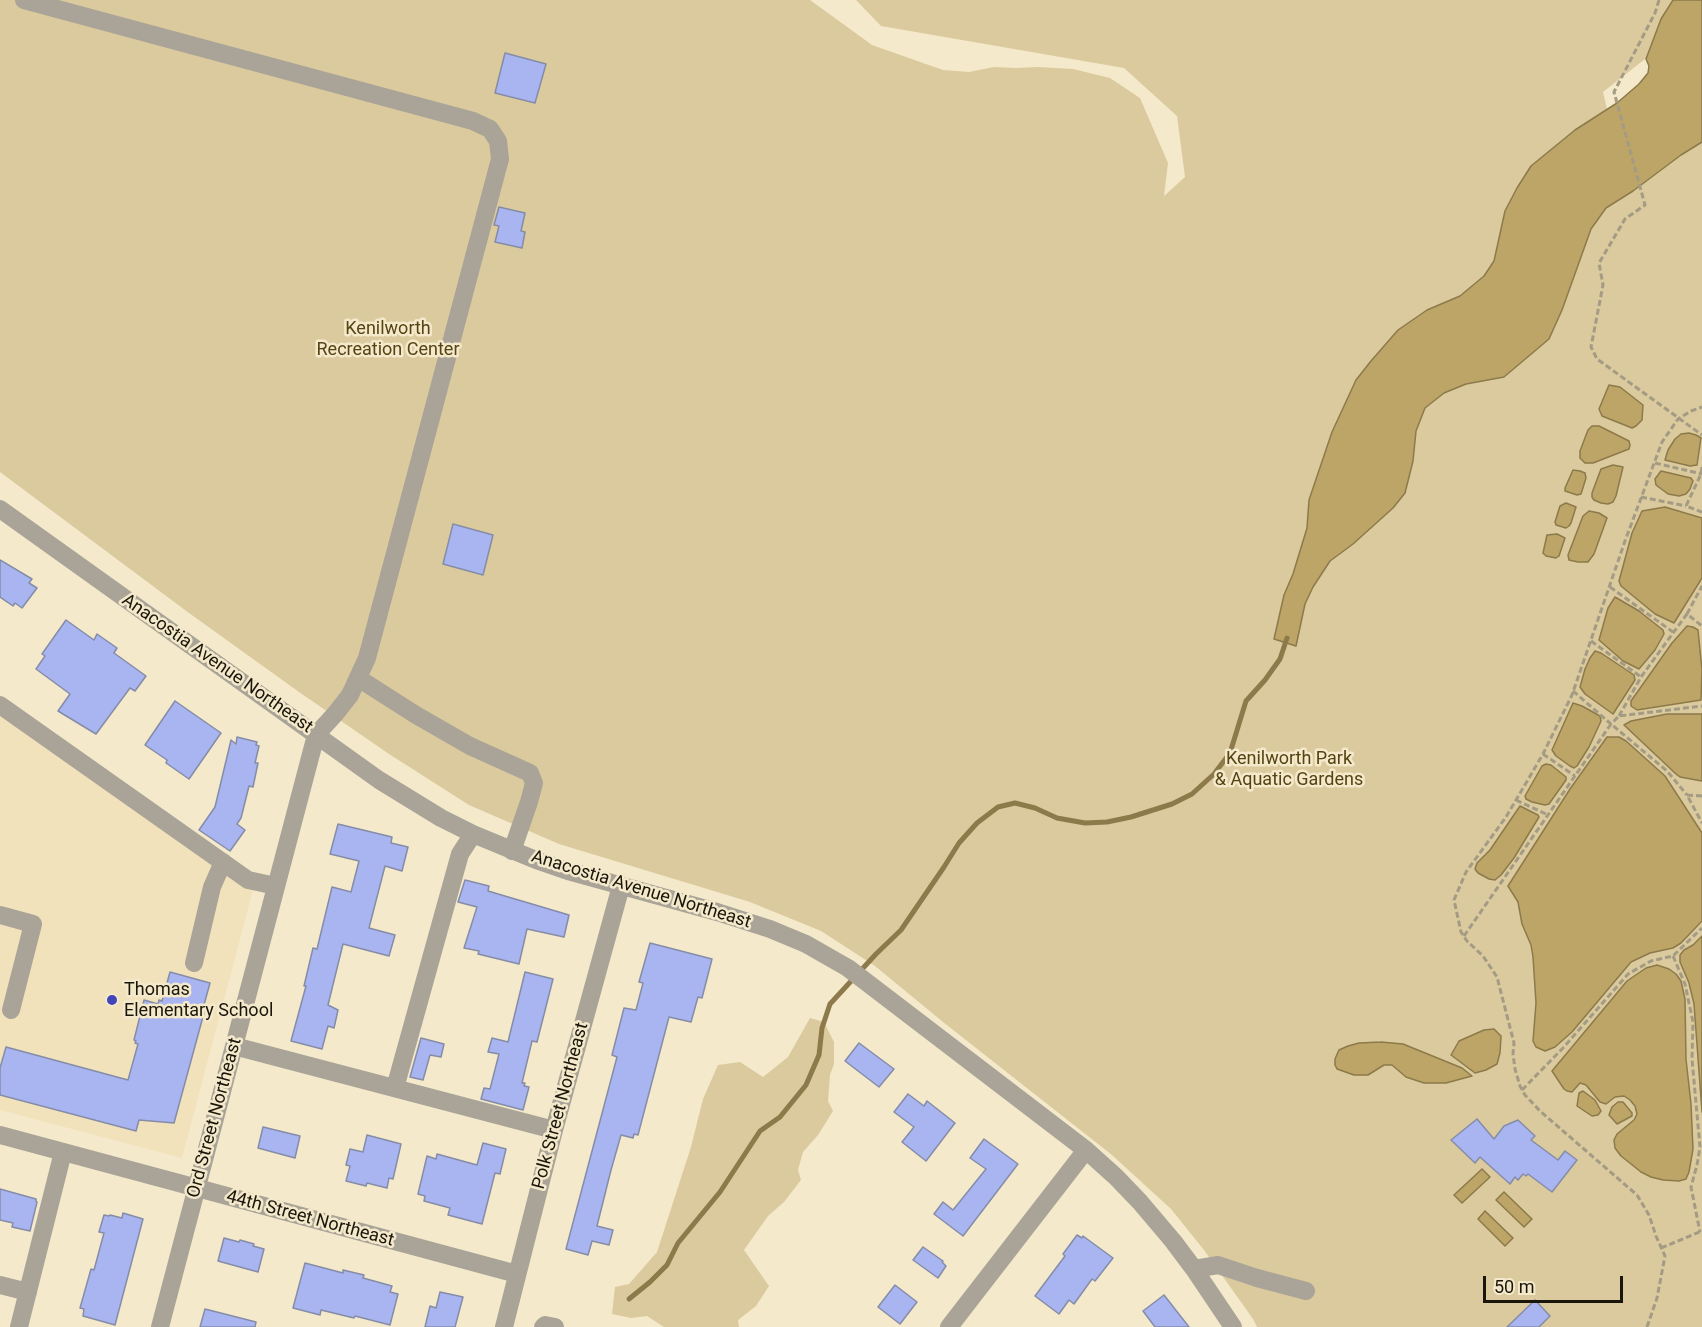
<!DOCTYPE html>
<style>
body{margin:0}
#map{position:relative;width:1702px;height:1327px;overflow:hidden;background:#f5e9cb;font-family:Roboto,sans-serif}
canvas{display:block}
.scale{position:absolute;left:1483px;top:1276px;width:140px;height:27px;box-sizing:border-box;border:3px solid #1a160b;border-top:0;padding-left:8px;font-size:18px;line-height:21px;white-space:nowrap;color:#1a160b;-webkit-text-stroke:4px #f5e9cb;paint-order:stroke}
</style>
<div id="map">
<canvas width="1702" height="1327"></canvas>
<div class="scale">50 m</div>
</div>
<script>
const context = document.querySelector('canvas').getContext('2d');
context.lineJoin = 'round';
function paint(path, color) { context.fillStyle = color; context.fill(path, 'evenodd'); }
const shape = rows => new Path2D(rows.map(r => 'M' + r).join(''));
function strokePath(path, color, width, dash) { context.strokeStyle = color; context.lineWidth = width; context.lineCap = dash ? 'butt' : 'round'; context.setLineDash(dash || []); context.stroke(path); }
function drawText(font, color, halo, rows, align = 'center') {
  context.font = font + ' Roboto,sans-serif'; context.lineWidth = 5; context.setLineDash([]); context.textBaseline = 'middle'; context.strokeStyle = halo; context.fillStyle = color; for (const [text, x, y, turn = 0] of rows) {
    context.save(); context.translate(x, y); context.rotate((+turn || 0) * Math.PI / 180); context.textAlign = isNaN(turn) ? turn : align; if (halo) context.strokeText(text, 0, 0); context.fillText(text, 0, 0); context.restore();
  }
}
paint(shape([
 [0,712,237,883,253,890,182,1158,0,1110]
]), '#f1e2bc');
paint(shape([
 [0,0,810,0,872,45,943,70,969,72,994,67,1016,68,1038,67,1073,69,1110,78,1140,98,1168,163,1164,196,1185,177,1177,116,1124,68,881,26,856,0,1673,0,1670,5,1659,48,1603,92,1607,109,1575,130,1531,166,1505,211,1494,261,1484,276,1460,296,1505,377,1549,339,1562,310,1591,229,1606,208,1633,191,1681,155,1702,142,1702,1327,1257,1327,1253,1319,1204,1250,1171,1209,1112,1155,943,1022,875,966,821,931,750,902,559,844,469,805,389,754,299,692,189,613,0,472],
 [810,1018,824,1022,834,1042,834,1064,830,1075,828,1101,833,1111,818,1135,803,1152,798,1170,801,1180,784,1202,768,1216,744,1250,769,1286,756,1306,738,1320,739,1327,664,1327,647,1316,631,1318,612,1314,615,1287,629,1284,657,1252,691,1147,703,1099,718,1065,740,1062,763,1077,788,1057]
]), '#dbca9d');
const water = shape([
 [1673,0,1702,0,1702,142,1681,155,1633,191,1606,208,1591,229,1562,310,1549,339,1504,377,1466,384,1444,393,1425,408,1416,431,1413,461,1405,493,1393,508,1353,544,1330,561,1313,587,1305,604,1296,646,1274,639,1284,595,1293,574,1307,528,1309,500,1332,432,1356,380,1371,361,1398,330,1427,310,1460,296,1484,276,1494,261,1505,211,1517,188,1531,166,1575,130,1617,103,1639,84,1648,73,1649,66,1646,59,1661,19,1673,0],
 [1609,385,1620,387,1643,405,1642,420,1636,426,1632,428,1602,416,1599,409,1609,385],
 [1592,426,1599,426,1629,441,1630,445,1629,449,1593,463,1585,463,1580,458,1580,451,1588,430,1592,426],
 [1689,433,1696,435,1701,438,1697,465,1690,466,1665,460,1668,450,1675,439,1681,434,1689,433],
 [1613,465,1623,467,1616,496,1613,502,1608,504,1601,503,1594,500,1592,497,1592,493,1601,469,1613,465],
 [1573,470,1580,471,1585,473,1586,478,1581,494,1577,495,1565,491,1565,488,1573,470],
 [1661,471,1691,478,1693,481,1690,489,1686,494,1679,496,1668,494,1656,485,1655,479,1661,471],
 [1566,503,1576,507,1571,523,1569,526,1566,528,1556,525,1555,522,1560,506,1566,503],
 [1665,507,1702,518,1702,578,1674,623,1655,614,1621,586,1619,581,1632,533,1642,511,1665,507],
 [1589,511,1599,513,1607,518,1594,554,1588,562,1578,562,1569,560,1568,555,1583,516,1589,511],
 [1557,534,1565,538,1559,556,1556,558,1546,556,1543,553,1547,535,1557,534],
 [1615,597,1639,611,1663,630,1664,634,1655,650,1639,669,1623,661,1599,640,1608,608,1615,597],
 [1687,626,1693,627,1698,630,1702,670,1701,700,1637,710,1631,706,1631,701,1672,643,1687,626],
 [1595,651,1601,653,1634,675,1635,680,1613,714,1585,694,1580,687,1585,669,1590,658,1595,651],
 [1573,703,1582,706,1600,716,1601,721,1589,747,1577,766,1574,768,1570,766,1556,756,1552,750,1573,703],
 [1667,714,1702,714,1702,781,1680,777,1676,774,1624,725,1631,721,1667,714],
 [1607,737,1619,737,1626,741,1665,776,1702,833,1702,921,1681,943,1673,948,1650,953,1631,962,1572,1032,1555,1047,1545,1051,1536,1047,1533,1041,1536,1003,1533,957,1531,945,1522,924,1518,902,1508,886,1570,789,1607,737],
 [1546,764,1551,765,1566,777,1566,780,1549,804,1545,805,1532,802,1526,799,1525,796,1542,766,1546,764],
 [1520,806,1538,815,1539,817,1514,858,1501,875,1495,880,1489,879,1478,873,1475,869,1477,863,1490,850,1520,806],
 [1702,936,1702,1112,1694,1004,1689,983,1680,962,1680,955,1684,950,1693,945,1702,936],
 [1657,965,1669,969,1676,974,1681,981,1685,999,1686,1059,1691,1104,1693,1149,1689,1172,1686,1179,1679,1181,1663,1180,1651,1177,1641,1172,1621,1156,1615,1148,1614,1140,1617,1134,1634,1120,1637,1114,1635,1106,1630,1100,1624,1096,1615,1097,1606,1104,1600,1102,1586,1085,1580,1083,1572,1092,1567,1091,1564,1089,1552,1071,1627,981,1646,968,1657,965],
 [1494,1029,1501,1036,1500,1053,1497,1064,1486,1070,1475,1073,1451,1055,1459,1041,1484,1030,1494,1029],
 [1381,1042,1403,1044,1462,1068,1472,1076,1446,1083,1424,1083,1406,1077,1392,1065,1384,1065,1368,1075,1354,1075,1337,1069,1335,1065,1335,1059,1339,1050,1348,1046,1359,1043,1381,1042],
 [1583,1091,1595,1100,1601,1111,1598,1115,1592,1116,1577,1106,1579,1093,1583,1091],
 [1618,1102,1623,1102,1632,1113,1632,1116,1617,1124,1609,1115,1612,1107,1618,1102],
 [1482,1169,1490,1177,1462,1203,1454,1195,1482,1169],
 [1504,1192,1532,1219,1524,1227,1496,1200,1504,1192],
 [1485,1211,1513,1238,1505,1246,1478,1219,1485,1211]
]);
paint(water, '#bda567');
strokePath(water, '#8c7a4b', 1.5);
strokePath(shape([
 [629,1299,650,1282,667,1265,678,1243,720,1192,760,1131,780,1117,806,1085,819,1055,822,1028,830,1004,876,954,901,930,944,867,959,843,977,823,998,807,1015,803,1035,808,1057,818,1085,823,1107,822,1131,817,1172,804,1192,794,1214,774,1230,753,1246,701,1265,680,1280,659,1287,638]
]), '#8c7a4b', 5);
const building = shape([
 [505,53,546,64,535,103,495,93,505,53],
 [499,207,525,213,521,231,525,232,522,248,495,242,499,226,494,225,499,207],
 [453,524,493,535,483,575,443,564,453,524],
 [0,560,32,579,29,583,37,588,22,608,15,603,13,606,0,597,0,560],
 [66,620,94,640,97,634,117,648,114,653,146,676,135,691,130,688,96,734,58,711,70,694,36,669,45,656,42,654,66,620],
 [175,701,221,733,189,779,166,763,167,760,145,745,175,701],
 [237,737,257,742,256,745,259,746,255,763,258,763,253,787,249,786,241,818,237,824,245,830,230,851,199,830,215,807,231,740,236,744,237,737],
 [338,824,392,837,391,843,408,847,402,871,385,866,369,928,395,935,389,956,343,944,328,1005,338,1010,334,1028,328,1026,322,1049,291,1041,306,986,304,986,313,948,317,949,332,887,351,892,359,861,330,854,338,824],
 [465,880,489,886,488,891,569,915,564,937,527,929,519,964,478,954,479,951,464,948,477,907,458,902,465,880],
 [650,943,712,959,702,998,698,997,691,1022,669,1017,638,1135,634,1134,633,1138,621,1135,611,1170,597,1226,613,1230,609,1245,592,1241,588,1255,566,1249,617,1057,612,1055,624,1008,636,1010,643,983,639,982,650,943],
 [170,972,210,983,202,1012,204,1013,174,1123,139,1120,136,1131,0,1095,0,1068,6,1047,128,1080,138,1044,135,1043,136,1041,134,1040,144,1000,158,1004,159,1000,162,1001,170,972],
 [525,972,553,979,537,1042,532,1041,522,1083,525,1083,524,1086,529,1087,523,1110,481,1099,484,1088,490,1089,499,1054,488,1052,492,1038,508,1042,525,972],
 [421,1038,444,1044,441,1057,430,1055,423,1080,410,1077,421,1038],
 [859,1043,894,1069,879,1087,845,1061,859,1043],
 [908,1094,924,1106,927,1101,955,1123,926,1161,902,1142,914,1127,894,1112,908,1094],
 [1477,1119,1494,1139,1504,1126,1518,1120,1535,1136,1531,1140,1558,1160,1565,1151,1577,1160,1552,1192,1528,1174,1526,1176,1523,1174,1518,1180,1515,1177,1510,1184,1480,1157,1475,1163,1451,1140,1477,1119],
 [263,1127,300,1136,295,1158,258,1148,263,1127],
 [367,1135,401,1144,393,1179,389,1178,387,1188,367,1183,366,1186,346,1181,350,1166,346,1165,350,1149,363,1152,367,1135],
 [984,1139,1018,1164,963,1236,934,1214,943,1202,953,1210,986,1169,970,1158,984,1139],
 [483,1143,506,1149,500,1174,495,1173,482,1224,448,1215,450,1208,424,1201,425,1196,418,1194,427,1156,436,1159,437,1154,477,1165,483,1143],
 [0,1189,36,1199,36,1201,37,1202,30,1231,12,1227,13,1223,0,1220,0,1189],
 [123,1213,143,1219,115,1325,83,1316,84,1309,80,1308,91,1269,94,1270,104,1233,99,1232,104,1215,109,1216,110,1215,122,1218,123,1213],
 [1077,1235,1082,1238,1083,1236,1113,1258,1095,1281,1092,1279,1074,1304,1069,1300,1059,1314,1035,1296,1065,1256,1063,1254,1077,1235],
 [224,1238,239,1242,240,1240,254,1244,253,1246,264,1249,258,1272,218,1261,224,1238],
 [923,1247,943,1261,942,1262,946,1266,938,1278,913,1260,923,1247],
 [305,1263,343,1273,343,1270,364,1275,363,1278,392,1286,390,1292,398,1294,390,1325,355,1316,354,1318,321,1310,320,1315,293,1308,305,1263],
 [895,1285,917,1302,900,1324,878,1307,895,1285],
 [440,1292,463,1297,455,1327,425,1327,430,1306,436,1308,440,1292],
 [1164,1295,1189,1327,1155,1327,1143,1311,1164,1295],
 [1535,1300,1550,1316,1539,1327,1507,1327,1535,1300],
 [205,1309,256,1322,255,1327,200,1327,205,1309]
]);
paint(building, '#a9b5f0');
strokePath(building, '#858ca7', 1.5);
strokePath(shape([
 [1659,0,1655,13,1614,92,1645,205,1625,219,1599,263,1603,285,1591,347,1597,359,1702,435],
 [1655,463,1702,474],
 [1702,467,1701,474,1686,506,1702,512],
 [1641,497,1686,506],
 [1610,587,1673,632],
 [1687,614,1702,586],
 [1591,641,1641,677],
 [1573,691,1611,724,1619,716,1702,706],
 [1619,716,1641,677,1687,614,1702,626],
 [1543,754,1575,776],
 [1702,796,1687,795,1702,823],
 [1516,800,1548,815],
 [1464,936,1611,724,1667,771,1687,795],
 [1673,956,1685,984,1693,1022,1692,1059,1700,1147,1697,1165,1691,1187,1700,1232],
 [1522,1090,1563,1048,1628,974,1651,961,1673,956,1702,928],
 [1661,1248,1702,1231],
 [1647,1327,1657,1298,1665,1256,1656,1236,1649,1215,1637,1195,1540,1111,1525,1095,1520,1086,1515,1069,1513,1054,1514,1043,1497,977,1483,956,1467,941,1461,932,1454,900,1466,872,1506,817,1543,754,1572,695,1625,541,1662,442,1678,419,1691,411,1702,407]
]), '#a49b84', 3, [6, 3]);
strokePath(shape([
 [24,0,473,121,490,129,498,141,500,159,367,658,350,695,336,713,316,735,160,1327],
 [0,509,379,780,441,818,473,834,536,860,568,871,717,912,770,929,806,944,848,968,1086,1150,1116,1177,1140,1202,1173,1241,1194,1269,1233,1327],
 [358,678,416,715,470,746,530,773,534,783,529,802,512,851],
 [0,705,248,880,276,886],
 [0,915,33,924,11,1010],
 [194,963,212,887,223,862],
 [234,1046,554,1130],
 [395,1088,460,854,473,834],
 [0,1135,517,1274],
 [1194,1269,1218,1265,1257,1278,1306,1291],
 [0,1285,28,1292],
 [19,1327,63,1152],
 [504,1327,554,1130,621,886],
 [543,1327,545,1325,555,1327],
 [949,1327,1086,1150]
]), '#a9a497', 18);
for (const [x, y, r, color] of [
 [112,1000,6,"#4145b9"]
]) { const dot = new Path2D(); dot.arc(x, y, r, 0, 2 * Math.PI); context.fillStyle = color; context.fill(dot); strokePath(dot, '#f5e9cb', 2); }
drawText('18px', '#554413', '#f5e9cb', [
 ["Kenilworth",388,329],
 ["Recreation Center",388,350],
 ["Kenilworth Park",1289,759],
 ["& Aquatic Gardens",1289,780]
]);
drawText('18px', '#1a160b', '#f5e9cb', [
 ["Anacostia Avenue Northeast",217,664,35],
 ["Anacostia Avenue Northeast",641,890,17],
 ["Polk Street Northeast",561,1106,-75],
 ["Ord Street Northeast",215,1118,-75],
 ["44th Street Northeast",310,1219,15]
]);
drawText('18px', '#1a160b', '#f5e9cb', [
 ["Thomas",124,990],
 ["Elementary School",124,1011]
], 'left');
</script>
